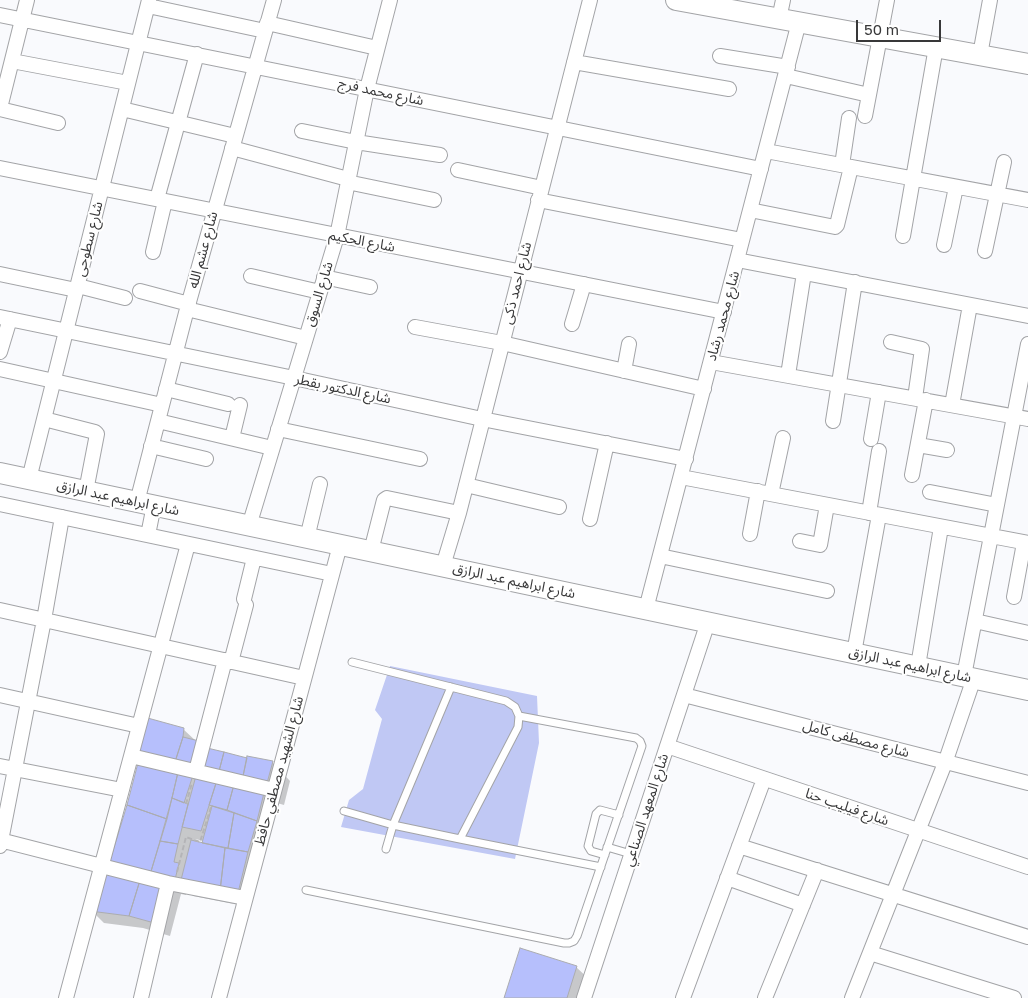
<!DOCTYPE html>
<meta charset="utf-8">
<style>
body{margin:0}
#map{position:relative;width:1028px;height:998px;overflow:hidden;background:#f9fafd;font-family:"Golos Text",sans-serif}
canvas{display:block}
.scale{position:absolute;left:856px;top:20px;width:85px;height:22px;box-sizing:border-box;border:2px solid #383839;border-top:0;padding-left:6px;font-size:15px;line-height:18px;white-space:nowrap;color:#383839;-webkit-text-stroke:4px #fff;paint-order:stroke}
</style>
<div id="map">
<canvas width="1028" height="998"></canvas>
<div class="scale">50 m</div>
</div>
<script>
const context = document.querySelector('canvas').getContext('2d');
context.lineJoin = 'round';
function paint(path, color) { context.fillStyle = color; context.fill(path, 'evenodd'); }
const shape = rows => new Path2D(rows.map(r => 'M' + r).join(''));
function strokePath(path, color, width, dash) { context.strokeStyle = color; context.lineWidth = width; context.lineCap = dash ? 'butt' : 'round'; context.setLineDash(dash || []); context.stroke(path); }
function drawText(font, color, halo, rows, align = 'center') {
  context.font = font + ' "Golos Text","Noto Sans Arabic",sans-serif'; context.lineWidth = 4; context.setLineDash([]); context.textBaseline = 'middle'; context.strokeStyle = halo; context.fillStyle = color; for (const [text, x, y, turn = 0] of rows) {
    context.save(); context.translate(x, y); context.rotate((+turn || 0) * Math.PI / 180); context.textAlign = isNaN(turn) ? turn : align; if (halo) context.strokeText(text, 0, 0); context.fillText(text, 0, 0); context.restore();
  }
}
paint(shape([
 [390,666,537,696,539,743,515,859,341,827,349,800,363,789,382,719,375,710]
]), '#c0c8f4');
paint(shape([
 [183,729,196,741,209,750,246,759,272,762,290,781,284,805,277,803,249,908,234,904,193,896,187,890,186,895,181,894,170,936,143,928,104,923,91,910,109,869],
 [195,839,204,841,203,845,194,843],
 [576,967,589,979,583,998,505,998]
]), '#0003');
const building = shape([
 [144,717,184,728,183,737,174,765,133,755,144,717],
 [183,737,203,742,195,770,174,765,183,737],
 [203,747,224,752,218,775,197,770,203,747],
 [224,752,247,758,242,781,218,775,224,752],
 [247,756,273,761,266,787,242,781,247,756],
 [139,759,179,768,167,819,127,805,139,759],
 [179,768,194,772,184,803,172,798,179,768],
 [197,772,218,777,201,831,182,827,197,772],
 [218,777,235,781,227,810,209,805,218,777],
 [235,781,265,789,257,821,227,810,235,781],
 [172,798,188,804,178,844,160,841,172,798],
 [127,805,167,819,149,878,108,867,127,805],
 [212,806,234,813,228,848,202,843,212,806],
 [234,813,257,821,248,852,228,848,234,813],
 [191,840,225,848,220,891,180,884,191,840],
 [160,841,178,844,174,862,179,863,174,884,149,878,160,841],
 [225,848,248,852,237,897,220,891,225,848],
 [102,866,141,877,129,916,90,911,102,866],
 [141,877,168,883,158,924,129,916,141,877],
 [520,948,577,966,567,998,504,998,520,948]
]);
paint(building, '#b6bffc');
strokePath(building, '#abacaf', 1);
const service = shape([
 [352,662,506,701,515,707,519,716,518,727,460,839],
 [344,811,393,825,460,839,601,867],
 [607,847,631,854],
 [386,849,393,825,451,687],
 [605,855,591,851,588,846,596,814,600,810,619,815],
 [306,890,564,943,569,943,574,941,577,936,642,746,640,741,636,738,519,716]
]);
const minor = shape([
 [148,6,265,31],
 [0,15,761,169],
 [779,19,783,0],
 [267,23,377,48],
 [980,55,990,0],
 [720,56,788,67],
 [12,61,128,83],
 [574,62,729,89],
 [786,76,869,95],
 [0,108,27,0],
 [0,109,58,123],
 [122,109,235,136],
 [865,116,887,0],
 [302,131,356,142,440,155],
 [232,148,348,179],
 [766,151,1028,200],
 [842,165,849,118],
 [0,168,724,312],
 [458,170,542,188],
 [347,182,434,200],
 [157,199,197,54],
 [538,200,742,240],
 [750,210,835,227,837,225,851,167],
 [903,236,936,47],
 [944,245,956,187],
 [985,251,1004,162],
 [153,252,165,201],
 [737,260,1028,316],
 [0,274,76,290],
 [251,276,320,292],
 [324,277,370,287],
 [78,286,125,298],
 [140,291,189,304],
 [187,309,306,338],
 [0,317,294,378,482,419,686,459],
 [572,324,584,284],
 [415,327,502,343,704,389],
 [891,342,922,349,915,398],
 [0,352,10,319],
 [711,362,1028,419],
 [0,369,162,405],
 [624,371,629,344],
 [788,375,804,273],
 [166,389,228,404],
 [952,405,970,305],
 [44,419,95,432,97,434,86,491],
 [158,421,272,448],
 [833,421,855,282],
 [278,429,420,459],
 [232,438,240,405],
 [871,439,879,392],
 [918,445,947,450],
 [151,446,206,459],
 [912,475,926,400],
 [681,477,1028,543],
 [29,479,149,0],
 [466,485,559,507],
 [930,492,997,505],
 [771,494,783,438],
 [137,502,187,309,274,0],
 [0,504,332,574],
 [869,513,879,451],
 [590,519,607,443],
 [249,526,337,236,367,89,390,0],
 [750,534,758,491],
 [148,535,154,505],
 [307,538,320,484],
 [800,541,820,545,827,505],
 [371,551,384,500,387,498,459,513],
 [660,556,827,591],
 [443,566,459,513,590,0],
 [1014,597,1024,543],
 [244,599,254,558],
 [646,609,799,22],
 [0,610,304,678],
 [975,621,1028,633],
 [854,653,879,515],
 [231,662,246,605],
 [918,666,941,527],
 [964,676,1028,344],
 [0,695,139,726],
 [684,695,1028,783],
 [667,746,1028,867],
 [131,756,274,790],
 [0,766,122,790],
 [196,771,225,660],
 [0,840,168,883,245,898],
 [0,846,44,620,62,517],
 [739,846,1028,937],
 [727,878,803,905],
 [870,953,1014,998],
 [66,998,188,544],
 [141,998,168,883],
 [219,998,340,545],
 [584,998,708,622],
 [683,998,764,779],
 [765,998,817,870],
 [852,998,945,763,974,678]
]);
const secondary = shape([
 [676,0,1028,64],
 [0,473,1028,690]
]);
strokePath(service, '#a3a4a7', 9);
strokePath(minor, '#a3a4a7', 16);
strokePath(secondary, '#a3a4a7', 22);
strokePath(shape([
 [186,804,192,783],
 [177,872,186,837,200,842,211,807]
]), '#b4b4b7', 2, [5, 2.5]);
strokePath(service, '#fff', 7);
strokePath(minor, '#fff', 14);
strokePath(secondary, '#fff', 20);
drawText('14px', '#383839', '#fff', [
 ["شارع محمد فرج",381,92,12],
 ["شارع سطوحى",89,239,-76],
 ["شارع الحكيم",362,241,11],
 ["شارع عشم الله",203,250,-75],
 ["شارع احمد ذكى",517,283,-76],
 ["شارع السوق",319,294,-73],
 ["شارع محمد رشاد",723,316,-75],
 ["شارع الدكتور بقطر",343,389,12],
 ["شارع ابراهيم عبد الرازق",118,498,12],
 ["شارع ابراهيم عبد الرازق",514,581,12],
 ["شارع ابراهيم عبد الرازق",910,665,12],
 ["شارع مصطفى كامل",856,739,15],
 ["شارع الشهيد مصطفي حافظ",279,771,-75],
 ["شارع فيليب حنا",847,807,19],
 ["شارع المعهد الصناعي",646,810,-72]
]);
</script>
